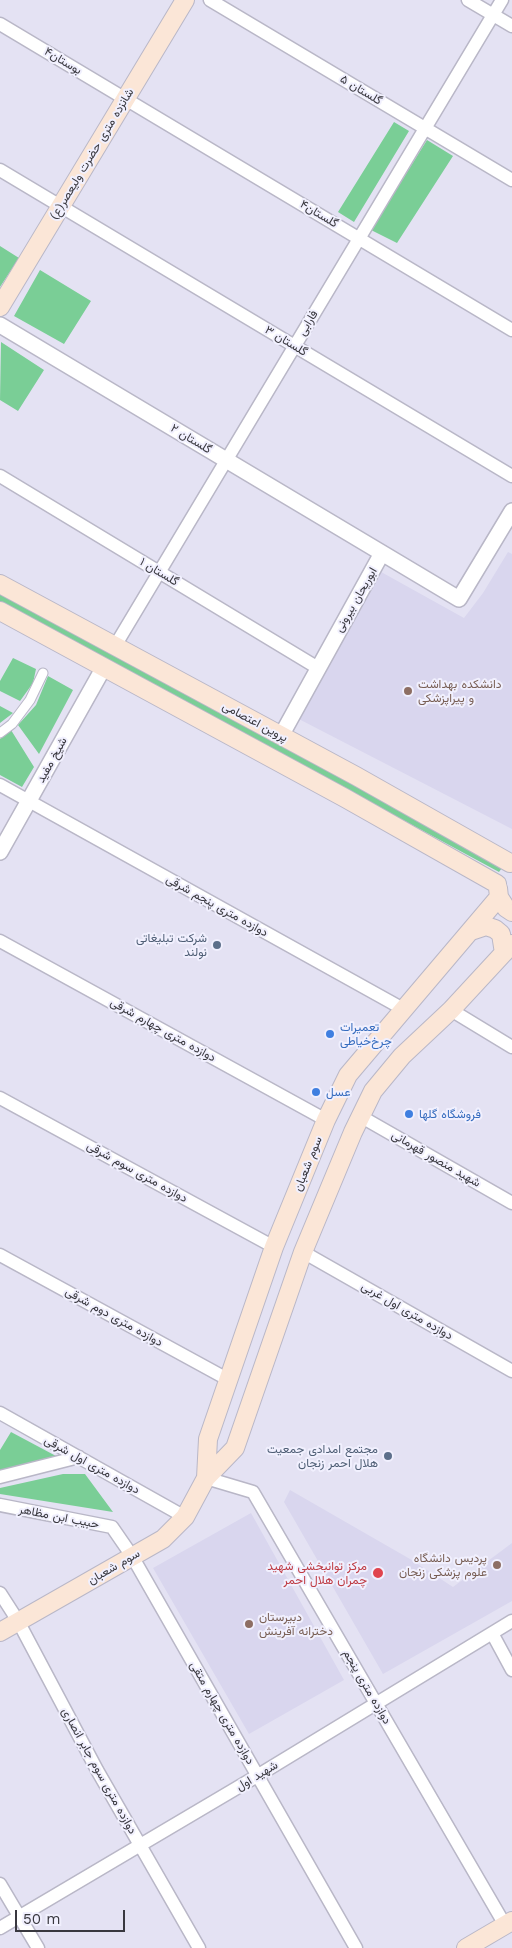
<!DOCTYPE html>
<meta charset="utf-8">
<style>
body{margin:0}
#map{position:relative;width:512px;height:1948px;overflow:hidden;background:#e4e2f3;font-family:"Work Sans",sans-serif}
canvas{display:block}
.scale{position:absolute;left:15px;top:1910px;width:110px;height:22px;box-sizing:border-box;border:2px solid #39383f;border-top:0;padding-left:6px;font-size:15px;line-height:18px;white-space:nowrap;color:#39383f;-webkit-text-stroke:4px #f1f0fe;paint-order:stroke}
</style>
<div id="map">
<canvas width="512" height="1948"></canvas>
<div class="scale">50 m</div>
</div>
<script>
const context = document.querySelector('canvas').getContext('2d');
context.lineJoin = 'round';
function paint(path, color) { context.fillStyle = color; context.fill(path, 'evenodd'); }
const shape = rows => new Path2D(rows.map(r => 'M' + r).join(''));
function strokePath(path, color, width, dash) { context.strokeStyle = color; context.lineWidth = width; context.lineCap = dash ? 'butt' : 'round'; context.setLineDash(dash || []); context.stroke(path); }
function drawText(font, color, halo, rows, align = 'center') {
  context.font = font + ' "Work Sans",Vazirmatn,sans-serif'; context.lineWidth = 4; context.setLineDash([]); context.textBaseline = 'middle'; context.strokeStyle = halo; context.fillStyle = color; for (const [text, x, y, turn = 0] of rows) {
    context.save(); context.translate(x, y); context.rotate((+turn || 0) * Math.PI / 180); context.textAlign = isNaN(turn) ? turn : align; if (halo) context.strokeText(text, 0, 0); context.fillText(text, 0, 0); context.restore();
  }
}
paint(shape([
 [508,552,512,554,512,829,291,715,374,568,464,618,483,593],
 [290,1490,410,1559,453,1587,512,1543,512,1601,383,1674,284,1502],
 [251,1513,344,1680,249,1734,153,1568]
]), '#d9d6ee');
paint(shape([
 [394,122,409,131,354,222,338,212],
 [427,140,453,156,397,243,371,230],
 [0,246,19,258,0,287],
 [40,270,91,301,64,344,14,316],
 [1,342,44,370,18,411,0,400],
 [0,593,504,865,499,872,0,602],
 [13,658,36,669,33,683,20,701,0,691,0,681],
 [48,676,73,690,39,754,18,725,36,705],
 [0,706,13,713,0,723],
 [11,730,34,767,22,787,0,775,0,739],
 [11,1432,56,1456,0,1472,0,1450],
 [63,1474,85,1474,113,1512,0,1494,0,1488]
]), '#7ace96');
const pedestrian = shape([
 [0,733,12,724,30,700,43,673]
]);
const minor = shape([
 [210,0,512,180],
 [468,0,512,26],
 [0,24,512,330],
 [0,170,512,476],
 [0,476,318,668],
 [115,646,502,0],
 [0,785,405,1010],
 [0,941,326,1120],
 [451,1010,512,1047],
 [0,1098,274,1247],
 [360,1116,512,1203],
 [303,1252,512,1371],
 [0,1255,229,1380],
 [0,1413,185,1517],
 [0,1477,79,1457],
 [206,1478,253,1492,505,1925],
 [0,1505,112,1527,132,1556,356,1948],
 [0,1593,18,1621,97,1770,199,1948],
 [492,1633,512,1670],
 [0,1884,38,1948],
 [0,1928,257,1776,512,1621]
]);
const tertiary = shape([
 [0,325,459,599,512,511],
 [281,736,382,553],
 [0,852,104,667]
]);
const secondary = shape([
 [0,307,185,0],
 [0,584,356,776,510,863],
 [0,611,345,798,497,884],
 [498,888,499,897,506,908,512,912],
 [471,931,486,926,495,929,501,934,504,953],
 [206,1478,208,1439,274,1247,326,1120,348,1075,499,897],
 [0,1632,163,1539,185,1517,206,1478,235,1448,303,1252,353,1132,373,1091,402,1056,451,1010,512,944],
 [466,1948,512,1921]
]);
strokePath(pedestrian, '#b9b7c7', 11);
strokePath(minor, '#b9b7c7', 15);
strokePath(tertiary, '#b9b7c7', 18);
strokePath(secondary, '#b9b7c7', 20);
strokePath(pedestrian, '#fff', 9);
strokePath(minor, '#fff', 12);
strokePath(tertiary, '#fff', 15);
strokePath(secondary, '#fbe6d7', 18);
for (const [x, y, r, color] of [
 [408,691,5,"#8d6e63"],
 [217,945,5,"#5c6f8a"],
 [330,1034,5,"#3f7fe0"],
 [316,1092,5,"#3f7fe0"],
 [409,1114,5,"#3f7fe0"],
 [388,1456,5,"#5c6f8a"],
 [497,1565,5,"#8d6e63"],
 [378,1573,6,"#e0444e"],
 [249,1624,5,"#8d6e63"]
]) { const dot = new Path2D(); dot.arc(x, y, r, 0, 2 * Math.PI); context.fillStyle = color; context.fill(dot); strokePath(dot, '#f1f0fe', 2); }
drawText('12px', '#39383f', '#f1f0fe', [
 ["بوستان۴",63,61,31],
 ["گلستان ۵",361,90,31],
 ["شانزده متری حضرت ولیعصر(ع)",92,154,-59],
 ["گلستان۴",319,214,31],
 ["فارابی",308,323,-59],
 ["گلستان ۳",286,341,31],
 ["گلستان ۲",191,439,31],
 ["گلستان ۱",159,572,31],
 ["ابوریحان بیرونی",356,600,-60],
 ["پروین اعتصامی",255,722,28],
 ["شیخ مفید",52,760,-61],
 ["دوازده متری پنجم شرقی",217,906,29],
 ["دوازده متری چهارم شرقی",163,1030,29],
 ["شهید منصور قهرمانی",436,1159,30],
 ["سوم شعبان",308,1164,-68],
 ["دوازده متری سوم شرقی",137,1172,29],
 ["دوازده متری اول غربی",407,1311,30],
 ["دوازده متری دوم شرقی",114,1317,29],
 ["دوازده متری اول شرقی",92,1465,29],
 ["حبیب ابن مظاهر",59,1517,11],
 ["سوم شعبان",114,1567,-30],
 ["دوازده متری پنجم",367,1687,60],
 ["دوازده متری چهارم متقی",222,1713,60],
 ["دوازده متری سوم جابر انصاری",99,1771,61],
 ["شهید اول",257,1776,-31]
]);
drawText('12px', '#785e54', '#f1f0fe', [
 ["دانشکده بهداشت",418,684],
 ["و پیراپزشکی",418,698],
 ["پردیس دانشگاه",487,1558,"right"],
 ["علوم پزشکى زنجان",487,1572,"right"],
 ["دبیرستان",259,1617],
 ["دخترانه آفرینش",259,1631]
], 'left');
drawText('12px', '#4e5e75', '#f1f0fe', [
 ["شرکت تبلیغاتی",207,938],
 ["نولند",207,952],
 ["مجتمع امدادی جمعیت",378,1449],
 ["هلال احمر زنجان",378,1463]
], 'right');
drawText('12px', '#366cbe', '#f1f0fe', [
 ["تعمیرات",340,1027],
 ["چرخ‌خیاطی",340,1041],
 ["عسل",326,1092],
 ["فروشگاه گلها",419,1114]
], 'left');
drawText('12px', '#be3a42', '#f1f0fe', [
 ["مرکز توانبخشی شهید",367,1566],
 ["چمران هلال احمر",367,1580]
], 'right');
</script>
